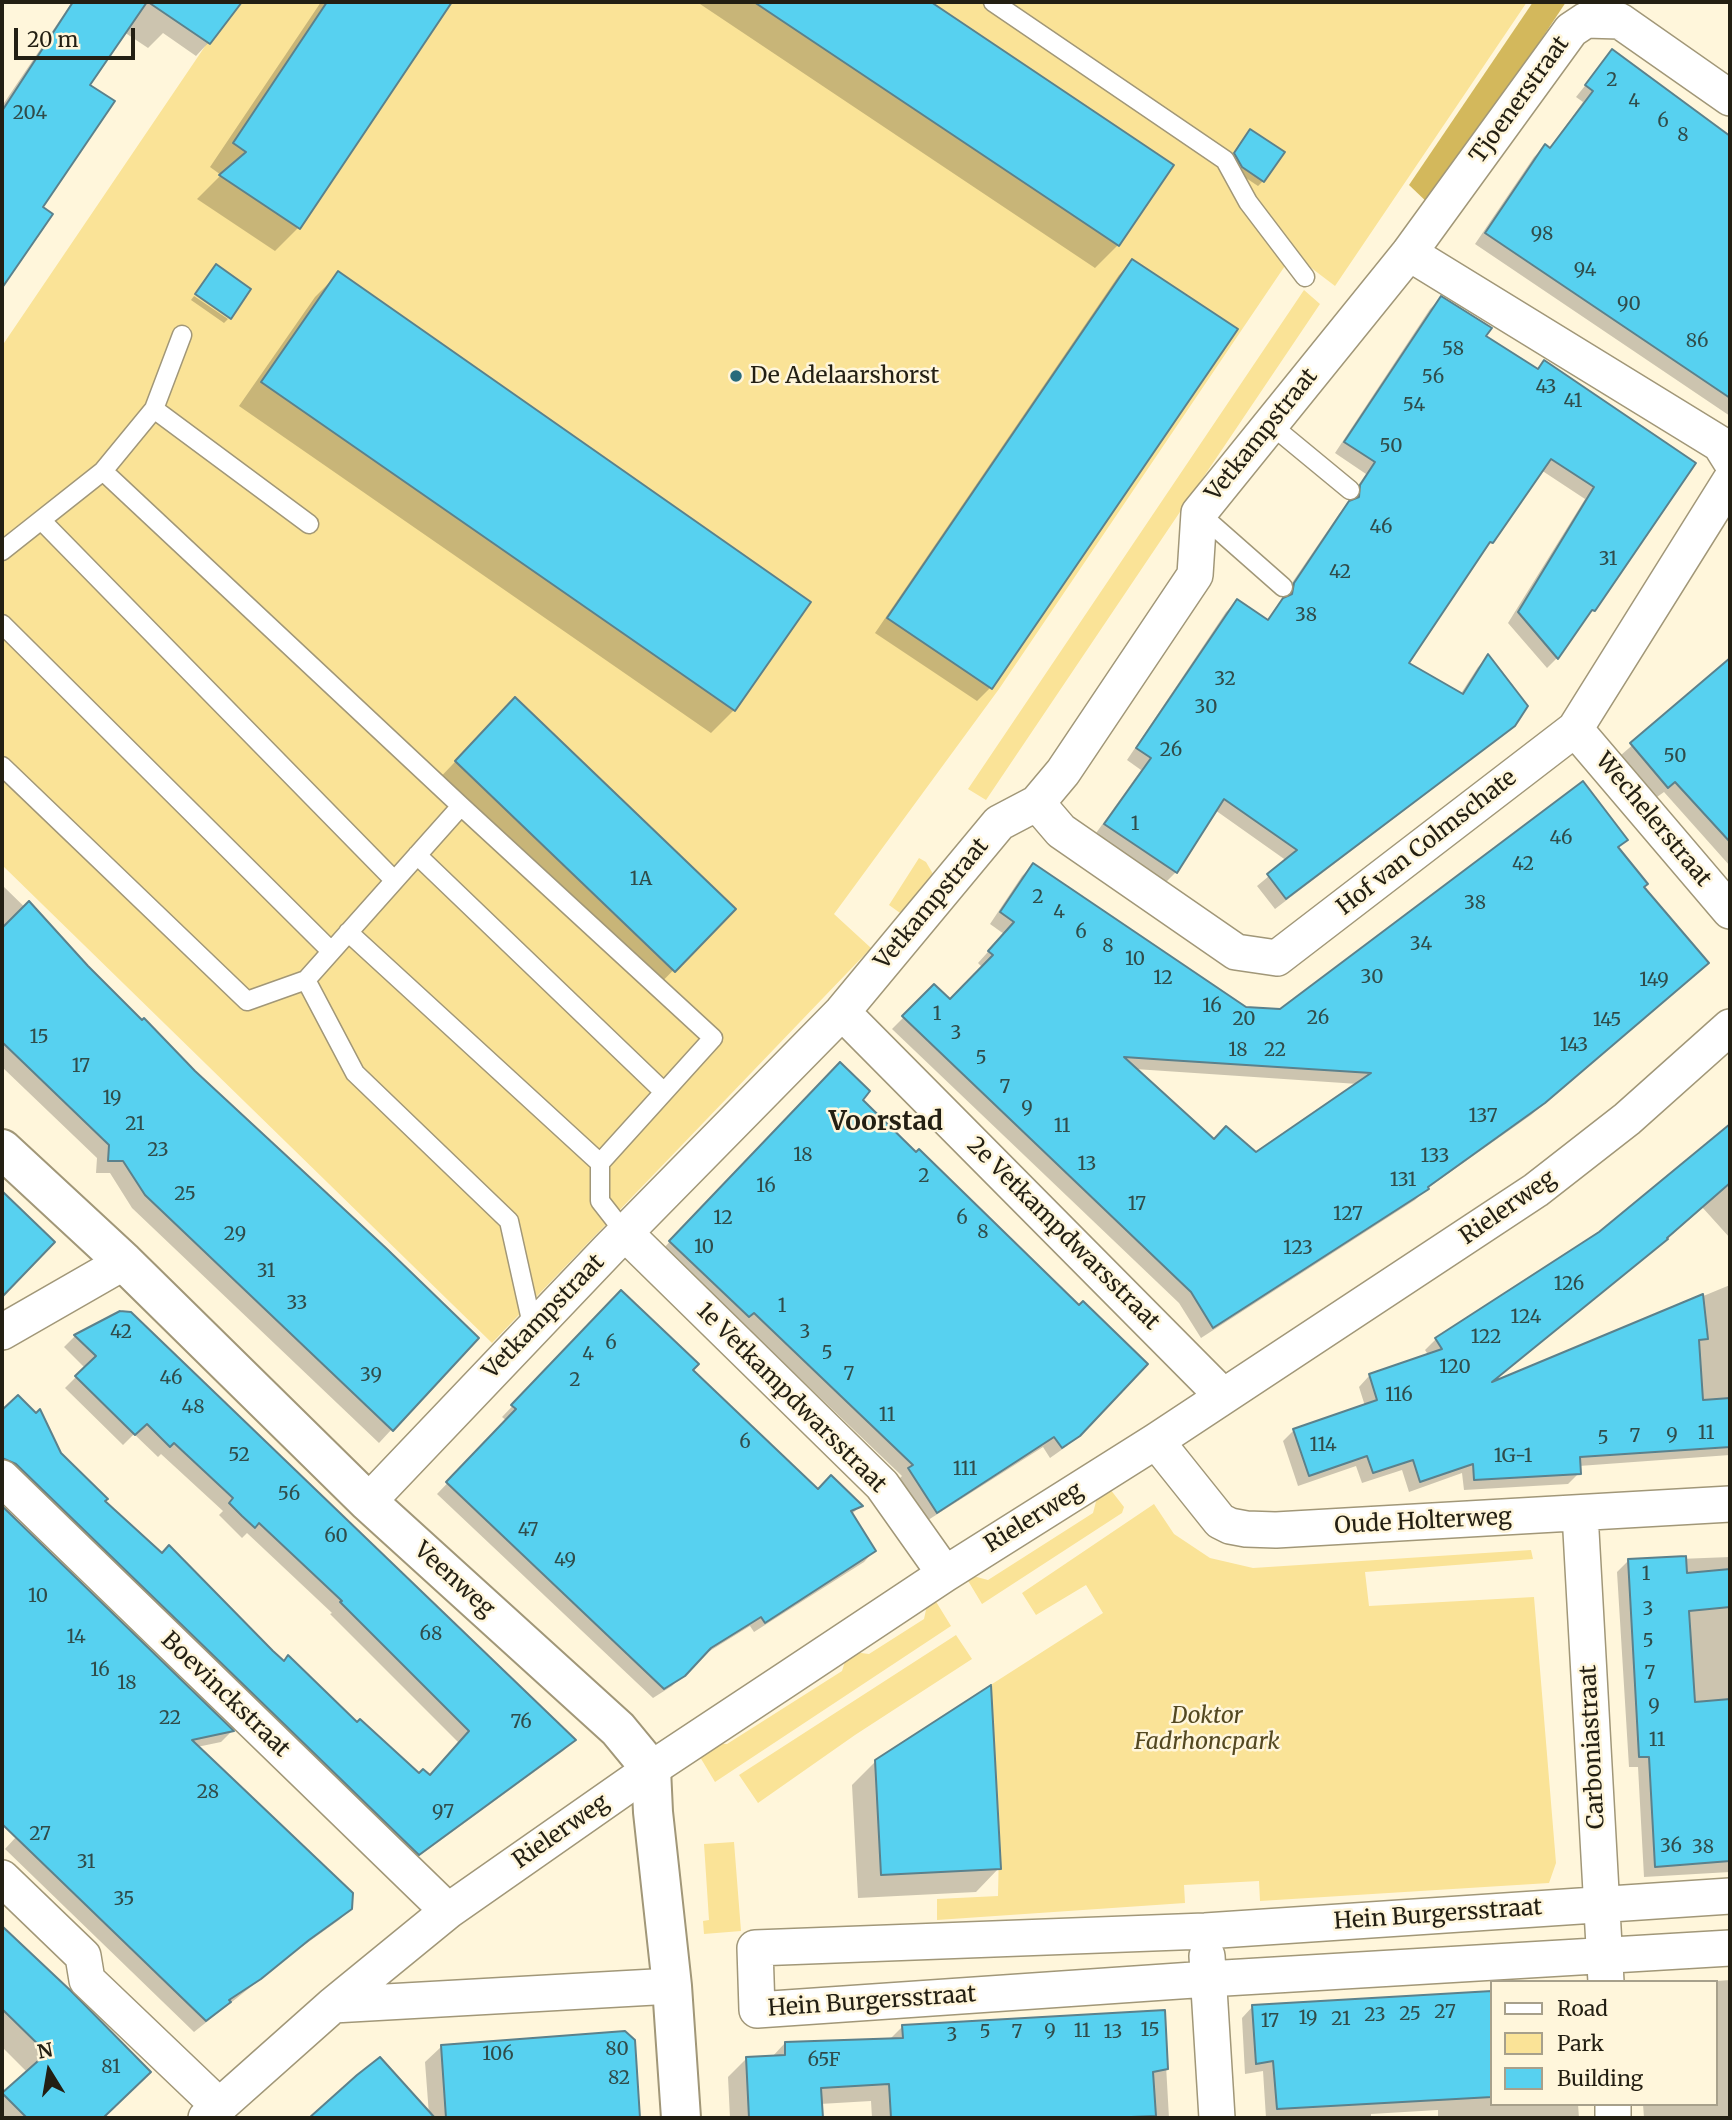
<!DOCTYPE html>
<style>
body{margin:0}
#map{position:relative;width:1732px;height:2120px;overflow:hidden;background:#fff6db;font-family:Merriweather,serif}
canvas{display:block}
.frame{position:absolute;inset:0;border:4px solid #231f13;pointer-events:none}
.legend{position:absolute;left:1490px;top:1980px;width:228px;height:126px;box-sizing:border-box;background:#fff6db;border:2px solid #a7a08b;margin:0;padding:9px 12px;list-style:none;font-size:21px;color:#231f13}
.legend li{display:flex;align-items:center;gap:14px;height:35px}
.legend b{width:35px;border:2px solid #a7a08b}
.north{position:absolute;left:14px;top:2036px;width:70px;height:70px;-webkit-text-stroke:5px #fff6db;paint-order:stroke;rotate:349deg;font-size:19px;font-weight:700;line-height:28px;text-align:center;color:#231f13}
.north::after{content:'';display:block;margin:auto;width:24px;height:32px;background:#231f13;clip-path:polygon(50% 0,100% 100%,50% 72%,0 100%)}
.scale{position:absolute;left:14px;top:28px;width:121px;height:32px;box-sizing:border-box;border:4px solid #231f13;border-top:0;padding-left:9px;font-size:21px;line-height:24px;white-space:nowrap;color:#231f13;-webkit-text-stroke:5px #fff6db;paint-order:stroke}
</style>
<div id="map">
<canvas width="1732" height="2120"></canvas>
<div class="frame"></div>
<ul class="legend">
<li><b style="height:9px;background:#fff"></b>Road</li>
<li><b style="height:19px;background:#fae397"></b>Park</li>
<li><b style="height:19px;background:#57d1f0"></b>Building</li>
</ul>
<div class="north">N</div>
<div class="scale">20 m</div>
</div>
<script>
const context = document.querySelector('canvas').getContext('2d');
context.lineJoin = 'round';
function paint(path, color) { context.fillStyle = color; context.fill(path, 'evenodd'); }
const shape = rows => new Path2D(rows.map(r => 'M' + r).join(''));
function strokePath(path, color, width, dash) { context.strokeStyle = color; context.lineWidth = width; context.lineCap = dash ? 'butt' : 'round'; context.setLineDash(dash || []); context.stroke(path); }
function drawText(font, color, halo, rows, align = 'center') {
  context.font = font + ' Merriweather,serif'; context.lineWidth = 5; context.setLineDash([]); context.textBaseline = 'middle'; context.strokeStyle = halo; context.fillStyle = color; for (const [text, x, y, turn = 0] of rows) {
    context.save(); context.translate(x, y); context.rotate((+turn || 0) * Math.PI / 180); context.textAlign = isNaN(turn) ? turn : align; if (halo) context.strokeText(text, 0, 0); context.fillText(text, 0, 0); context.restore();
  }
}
paint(shape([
 [235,2,1527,2,1335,286,1293,254,999,689,834,914,871,948,492,1343,2,865,2,346],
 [1304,290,1320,304,986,800,968,789],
 [919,858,926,862,933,874,929,885,907,918,889,905],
 [1110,1489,1124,1507,1122,1513,982,1604,967,1579,973,1576,988,1580,1093,1513,1098,1494],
 [1154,1504,1174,1534,1210,1558,1253,1568,1531,1550,1533,1559,1365,1572,1369,1606,1534,1597,1556,1863,1549,1883,1260,1901,1259,1881,1184,1885,1185,1903,937,1920,937,1899,998,1896,999,1847,989,1686,1103,1613,1086,1585,1036,1615,1022,1593],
 [935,1600,951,1626,715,1782,697,1752,712,1743,727,1744,842,1671,847,1655,853,1652,869,1654,924,1619,927,1605],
 [956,1635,972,1659,855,1735,758,1803,739,1775],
 [734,1842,741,1931,704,1934,703,1921,709,1920,704,1844]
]), '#fae397');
paint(shape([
 [1533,2,1566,2,1431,206,1409,185]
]), '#d3b85c');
paint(shape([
 [72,2,240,2,208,43,196,56,163,33,148,48,124,32,88,85,40,207,50,214,2,284,2,106],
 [321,2,450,2,299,227,275,251,197,199,221,175,210,167],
 [697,2,928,2,1172,165,1118,245,1095,268],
 [1612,52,1730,139,1730,416,1475,244,1534,157,1545,146,1549,149,1583,102,1576,97],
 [1250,131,1263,181,1258,186,1237,172,1229,160],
 [1133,261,1236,329,990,688,977,701,875,633,1119,275],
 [339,273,734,710,711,733,239,406,315,297],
 [194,296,228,319,224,323,191,300],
 [1441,298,1484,337,1537,370,1544,362,1693,463,1593,610,1581,622,1557,658,1547,668,1508,623,1585,499,1541,470,1491,542,1482,551,1407,664,1460,695,1478,667,1488,657,1514,725,1502,736,1275,909,1257,886,1287,861,1215,810,1176,872,1165,883,1094,836,1141,770,1127,760,1226,612,1237,601,1266,621,1283,601,1283,596,1339,514,1349,503,1350,497,1366,474,1335,453,1430,309],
 [1730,661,1730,866,1664,792,1657,797,1621,755],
 [492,723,733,909,650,994,433,785],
 [1626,840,1617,849,1695,974,1531,1115,1425,1190,1415,1200,1201,1338,1179,1303,892,1029,934,987,949,1002,983,968,978,963,1004,934,990,924,1022,876,1033,865,1245,1008,1281,1011],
 [1135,1069,1358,1084,1256,1154,1213,1141],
 [2,885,194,1072,476,1338,379,1443,132,1208,110,1173,96,1173,97,1158,2,1067],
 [840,1064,860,1100,1079,1307,1146,1364,1067,1446,1050,1458,1043,1447,925,1522,898,1480,902,1476,742,1323,737,1327,659,1253],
 [1730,1127,1730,1238,1702,1207,1655,1250,1490,1384,1730,1285,1730,1455,1579,1466,1579,1473,1568,1484,1464,1490,1462,1473,1409,1492,1402,1470,1362,1483,1356,1466,1298,1486,1283,1441,1294,1430,1365,1406,1359,1387,1369,1376,1429,1356,1425,1350,1436,1339,1600,1234],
 [2,1193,53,1242,2,1295],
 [621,1293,691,1370,817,1491,860,1506,851,1515,874,1551,864,1562,754,1632,750,1626,700,1657,672,1686,653,1698,437,1494,507,1421,502,1417],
 [120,1313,574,1740,563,1751,407,1865,2,1473,2,1412,18,1397,59,1454,103,1501,272,1652,419,1775,429,1777,459,1743,330,1614,332,1613,247,1533,242,1538,219,1515,223,1511,161,1454,158,1457,134,1434,123,1445,65,1388,85,1368,64,1347,75,1336],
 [2,1508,232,1731,221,1742,197,1747,351,1908,339,1920,296,1951,194,2032,5,1849,16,1837,2,1823],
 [1730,1557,1730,1872,1644,1877,1638,1767,1629,1767,1617,1572,1628,1561],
 [876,1761,999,1868,976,1892,858,1898,852,1785],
 [2,1927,148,2072,101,2118,2,2118,2,2094,27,2072,2,2047],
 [1730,1980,1730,2118,1644,2118,1643,2104,1716,2104,1716,1982,1703,1982],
 [1492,1993,1492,2104,1578,2104,1579,2118,1438,2118,1438,2110,1371,2114,1371,2118,1266,2118,1263,2071,1245,2074,1242,2018,1253,2006],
 [1163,2012,1169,2118,872,2118,871,2101,820,2104,821,2118,730,2118,728,2077,746,2059,771,2058,785,2043,889,2040,902,2027],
 [634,2041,638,2118,311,2118,380,2059,429,2115,425,2062,441,2047]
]), '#0003');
const building = shape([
 [73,2,147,2,90,85,115,101,43,207,53,214,2,288,2,111,73,2],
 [148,2,242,2,210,44,148,2],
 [327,2,452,2,300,229,219,175,246,152,233,143,327,2],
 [754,2,931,2,1174,165,1119,246,754,2],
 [1612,49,1730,136,1730,398,1485,233,1545,144,1550,148,1593,91,1585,85,1612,49],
 [1250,129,1285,152,1264,182,1242,167,1234,153,1250,129],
 [1132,259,1238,329,992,689,887,618,1132,259],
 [216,264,251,289,231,319,195,294,216,264],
 [338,271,811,602,735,711,261,382,338,271],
 [1441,296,1492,328,1486,336,1538,369,1544,360,1696,463,1595,611,1592,610,1558,659,1518,612,1594,487,1551,459,1493,543,1490,542,1409,663,1463,694,1488,654,1528,706,1515,726,1286,899,1267,874,1297,850,1224,799,1177,873,1104,824,1151,758,1136,748,1237,599,1268,620,1283,598,1292,594,1294,583,1349,501,1359,497,1360,485,1375,462,1344,442,1441,296],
 [1730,658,1730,842,1675,782,1668,788,1630,743,1730,658],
 [515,697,736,909,675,972,455,761,515,697],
 [1583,781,1628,840,1618,847,1648,884,1644,887,1709,963,1545,1103,1428,1187,1429,1189,1213,1328,1191,1292,902,1016,934,984,950,999,993,955,988,951,1014,922,1000,912,1033,863,1246,1007,1280,1009,1583,781],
 [1124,1057,1168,1060,1371,1073,1256,1152,1226,1126,1214,1139,1124,1057],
 [29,901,88,966,142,1020,144,1018,195,1071,387,1249,479,1338,393,1431,145,1195,123,1161,108,1161,109,1145,2,1042,2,928,29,901],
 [840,1062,870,1091,863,1100,916,1152,919,1149,1079,1305,1083,1301,1148,1364,1080,1436,1062,1448,1054,1437,937,1513,908,1468,913,1465,754,1313,749,1317,669,1241,840,1062],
 [1730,1124,1730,1183,1667,1238,1668,1239,1492,1382,1703,1294,1708,1339,1699,1340,1703,1400,1730,1398,1730,1447,1580,1457,1581,1474,1474,1480,1473,1464,1420,1482,1413,1460,1373,1473,1367,1456,1309,1476,1293,1429,1377,1400,1369,1374,1442,1349,1435,1338,1599,1232,1730,1124],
 [2,1191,55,1242,2,1297,2,1191],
 [621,1290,699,1364,693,1370,818,1489,831,1475,863,1506,851,1511,876,1551,765,1623,761,1617,711,1648,685,1676,664,1689,446,1482,516,1409,511,1405,621,1290],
 [120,1311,131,1312,576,1740,419,1855,16,1464,2,1458,2,1410,18,1395,36,1413,40,1409,61,1453,108,1499,105,1501,162,1553,169,1545,273,1651,284,1661,288,1655,357,1722,360,1719,419,1773,423,1769,430,1775,469,1731,340,1602,342,1601,259,1523,255,1528,242,1516,229,1503,233,1498,174,1443,170,1447,147,1424,135,1435,75,1376,96,1356,74,1335,120,1311],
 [2,1506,234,1731,192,1740,353,1893,352,1909,309,1940,261,1979,229,2000,231,2002,206,2021,2,1824,2,1506],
 [1686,1556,1687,1573,1730,1569,1730,1607,1689,1611,1695,1702,1730,1699,1730,1861,1655,1867,1649,1757,1639,1757,1628,1559,1686,1556],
 [991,1685,1001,1869,881,1875,875,1760,991,1685],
 [2,1926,71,1991,151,2072,103,2118,27,2118,2,2093,47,2053,2,2009,2,1926],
 [1492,1991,1492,2097,1277,2109,1273,2061,1256,2064,1252,2005,1492,1991],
 [1165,2010,1168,2069,1153,2072,1156,2116,1106,2118,891,2118,889,2084,821,2088,823,2118,749,2118,746,2057,785,2055,785,2042,903,2038,902,2025,1165,2010],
 [625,2031,635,2040,640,2118,446,2118,441,2045,625,2031],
 [380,2057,435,2118,309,2118,357,2075,380,2057]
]);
paint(building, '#57d1f0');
strokePath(building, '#5b818c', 2);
const lane = shape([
 [993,2,1225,160,1248,202,1305,277],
 [154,409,309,524],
 [1270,424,1350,490],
 [103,471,461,806,713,1038,600,1163],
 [1199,513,1283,587],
 [41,520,394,880],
 [2,551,103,471,154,409,182,335],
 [2,624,331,951],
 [2,766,247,1001,306,980,355,1073,509,1221,533,1329],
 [417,855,664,1092],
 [348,932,600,1163,600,1201,625,1233],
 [306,980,461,806]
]);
const street = shape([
 [1409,253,1720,444,1730,460],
 [1575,729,1730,911],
 [1037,803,1061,831,1236,952,1277,958,1575,729,1730,481],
 [842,1012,1223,1396],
 [625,1233,882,1485,945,1574],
 [2,1332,124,1262],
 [1156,1441,1220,1521,1230,1526,1246,1529,1276,1530,1730,1504],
 [2,1478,448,1911],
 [368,1502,608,1250,842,1012,999,823,1037,803,1063,772,1195,575,1199,513,1409,253,1571,30,1586,20,1620,21,1730,98],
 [1580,1513,1606,1982],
 [2,1878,83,1956,87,1980,219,2106],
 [1730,1896,1205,1931,755,1948,757,2010,1208,1979,1730,1948],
 [1207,1956,1217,2118],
 [333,2005,672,1986],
 [1613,2104,1613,2118],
 [206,2118,333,2005,448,1911,651,1769,790,1677,945,1574,1156,1441,1536,1190,1627,1119,1730,1027]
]);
const secondary = shape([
 [2,1149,124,1262,368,1502,618,1729,651,1769,653,1812,672,1986,681,2118]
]);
strokePath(lane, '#a19778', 21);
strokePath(street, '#a19778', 38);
strokePath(secondary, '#a19778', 42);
strokePath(lane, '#fff', 18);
strokePath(street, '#fff', 35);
strokePath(secondary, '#fff', 38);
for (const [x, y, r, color] of [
 [736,376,7,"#276a7b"]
]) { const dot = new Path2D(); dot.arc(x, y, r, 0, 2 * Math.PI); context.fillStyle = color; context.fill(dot); strokePath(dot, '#fff6db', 2.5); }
drawText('19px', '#304c4a', null, [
 ["2",1612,81],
 ["4",1634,102],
 ["204",30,114],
 ["6",1663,122],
 ["8",1683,136],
 ["98",1542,235],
 ["94",1585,271],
 ["90",1629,305],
 ["86",1697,342],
 ["58",1453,350],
 ["56",1433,378],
 ["43",1546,388],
 ["41",1573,402],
 ["54",1414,406],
 ["50",1391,447],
 ["46",1381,528],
 ["31",1608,560],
 ["42",1340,573],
 ["38",1306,616],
 ["32",1225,680],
 ["30",1206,708],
 ["26",1171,751],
 ["50",1675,757],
 ["1",1135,825],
 ["46",1561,839],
 ["42",1523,865],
 ["1A",641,880],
 ["2",1038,898],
 ["38",1475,904],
 ["4",1059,913],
 ["6",1081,933],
 ["34",1421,945],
 ["8",1108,947],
 ["10",1135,960],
 ["30",1372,978],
 ["12",1163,979],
 ["149",1654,981],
 ["16",1212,1007],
 ["1",937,1015],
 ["26",1318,1019],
 ["20",1244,1020],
 ["145",1607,1021],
 ["3",956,1034],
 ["15",39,1038],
 ["143",1574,1046],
 ["18",1238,1051],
 ["22",1275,1051],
 ["5",981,1059],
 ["17",81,1067],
 ["7",1005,1088],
 ["19",112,1099],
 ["9",1027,1109],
 ["137",1483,1117],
 ["21",135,1125],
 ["11",1062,1127],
 ["23",158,1151],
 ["18",803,1156],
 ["133",1435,1157],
 ["13",1087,1165],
 ["2",924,1177],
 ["131",1403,1181],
 ["16",766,1187],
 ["25",185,1195],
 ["17",1137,1205],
 ["127",1348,1215],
 ["12",723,1219],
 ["6",962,1219],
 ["8",983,1233],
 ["29",235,1235],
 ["10",704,1248],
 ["123",1298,1249],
 ["31",266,1272],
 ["126",1569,1285],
 ["33",297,1304],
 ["1",782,1307],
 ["124",1526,1318],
 ["42",121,1333],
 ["3",805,1333],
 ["122",1486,1338],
 ["6",611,1344],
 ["5",827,1354],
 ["4",588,1355],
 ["120",1455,1368],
 ["7",849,1375],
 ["39",371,1376],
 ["46",171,1379],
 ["2",575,1381],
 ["116",1399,1396],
 ["48",193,1408],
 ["11",887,1416],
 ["11",1706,1434],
 ["9",1672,1436],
 ["7",1635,1437],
 ["5",1603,1439],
 ["6",745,1443],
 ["114",1323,1446],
 ["52",239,1456],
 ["1G-1",1513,1457],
 ["111",965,1470],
 ["56",289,1495],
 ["47",528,1531],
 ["60",336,1537],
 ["49",565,1561],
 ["1",1646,1575],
 ["10",38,1597],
 ["3",1648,1610],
 ["68",431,1635],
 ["14",76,1638],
 ["5",1648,1642],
 ["16",100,1671],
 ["7",1650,1674],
 ["18",127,1684],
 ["9",1654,1707],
 ["22",170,1719],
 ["76",521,1723],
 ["11",1657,1741],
 ["28",208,1793],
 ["97",443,1813],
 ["27",40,1835],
 ["36",1671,1847],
 ["38",1703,1848],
 ["31",86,1863],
 ["35",124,1900],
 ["27",1445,2013],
 ["25",1410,2015],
 ["23",1375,2016],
 ["19",1308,2019],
 ["21",1341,2020],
 ["17",1270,2022],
 ["15",1150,2031],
 ["9",1050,2032],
 ["11",1082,2032],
 ["5",985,2033],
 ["7",1017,2033],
 ["13",1113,2033],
 ["3",952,2036],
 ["80",617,2050],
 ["106",498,2055],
 ["65F",824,2061],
 ["81",111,2068],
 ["82",619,2079]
]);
drawText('23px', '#231f13', '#fff6db', [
 ["Tjoenerstraat",1520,100,-54],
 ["Vetkampstraat",1262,435,-51],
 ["Wechelerstraat",1653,820,50],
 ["Hof van Colmschate",1427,843,-38],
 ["Vetkampstraat",932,904,-50],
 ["Rielerweg",1508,1208,-35],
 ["2e Vetkampdwarsstraat",1063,1234,45],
 ["Vetkampstraat",544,1317,-46],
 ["1e Vetkampdwarsstraat",791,1398,45],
 ["Rielerweg",1034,1518,-32],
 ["Oude Holterweg",1423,1522,-3],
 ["Veenweg",454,1580,42],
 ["Boevinckstraat",225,1695,44],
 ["Carboniastraat",1593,1747,-93],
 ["Rielerweg",561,1832,-35],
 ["Hein Burgersstraat",1438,1915,-4],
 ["Hein Burgersstraat",872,2002,-4]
]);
drawText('23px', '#231f13', '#fff6db', [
 ["De Adelaarshorst",750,376]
], 'left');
drawText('italic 23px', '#534821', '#fff6db', [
 ["Doktor",1207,1716],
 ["Fadrhoncpark",1207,1742]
]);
drawText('bold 26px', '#231f13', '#fff6db', [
 ["Voorstad",886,1123]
]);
</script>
